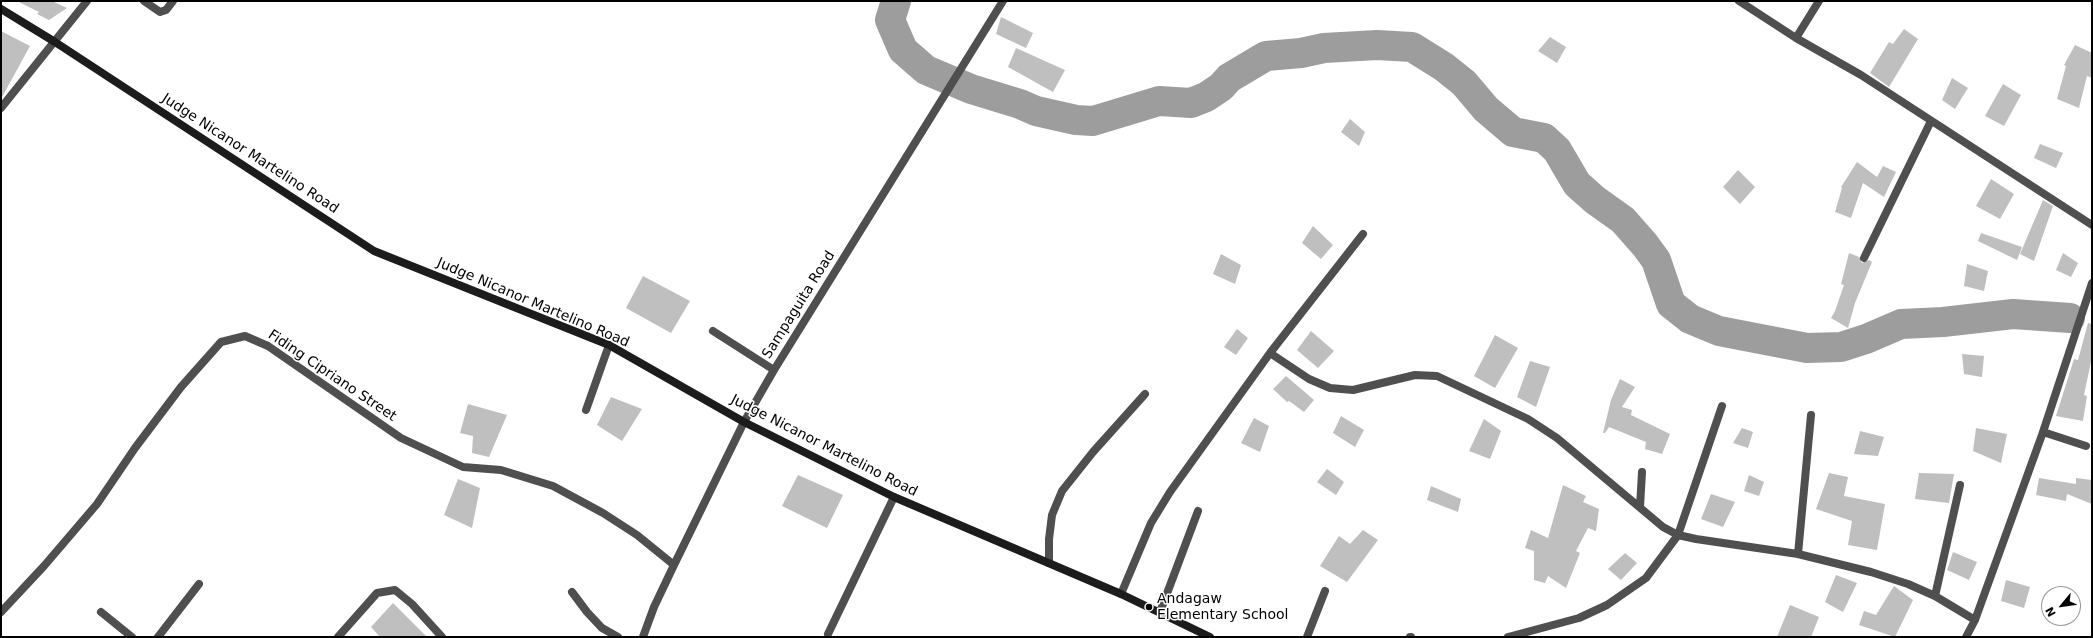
<!DOCTYPE html>
<style>
body{margin:0}
#map{position:relative;width:2093px;height:638px;overflow:hidden;background:#fff;font-family:"DejaVu Sans",sans-serif}
canvas{display:block}
.frame{position:absolute;inset:0;border:2px solid #000;pointer-events:none}
.north{position:absolute;left:2041px;top:586px;width:40px;height:40px;box-sizing:border-box;background:#fff;border:1px solid #999;border-radius:50%;rotate:241deg;font-size:11px;font-weight:700;line-height:16px;text-align:center;color:#000}
.north::after{content:'';display:block;margin:auto;width:14px;height:18px;background:#000;clip-path:polygon(50% 0,100% 100%,50% 72%,0 100%)}
</style>
<div id="map">
<canvas width="2093" height="638"></canvas>
<div class="frame"></div>
<div class="north">N</div>
</div>
<script>
const context = document.querySelector('canvas').getContext('2d');
context.lineJoin = 'round';
const shape = rows => new Path2D(rows.map(r => 'M' + r).join(''));
function strokePath(path, color, width, dash) { context.strokeStyle = color; context.lineWidth = width; context.lineCap = dash ? 'butt' : 'round'; context.setLineDash(dash || []); context.stroke(path); }
function paint(path, color) { context.fillStyle = color; context.fill(path, 'evenodd'); }
function drawText(font, color, halo, rows, align = 'center') {
  context.font = font + ' "DejaVu Sans",sans-serif'; context.lineWidth = 3; context.setLineDash([]); context.textBaseline = 'middle'; context.strokeStyle = halo; context.fillStyle = color; for (const [text, x, y, turn = 0] of rows) {
    context.save(); context.translate(x, y); context.rotate((+turn || 0) * Math.PI / 180); context.textAlign = isNaN(turn) ? turn : align; if (halo) context.strokeText(text, 0, 0); context.fillText(text, 0, 0); context.restore();
  }
}
strokePath(shape([
 [896,1,890,20,903,50,926,70,971,89,1020,104,1036,111,1076,120,1093,121,1159,101,1191,103,1206,97,1221,87,1229,78,1266,56,1301,53,1324,48,1377,45,1412,47,1444,67,1464,83,1486,109,1513,132,1544,138,1557,150,1577,184,1595,200,1623,220,1645,245,1656,260,1671,304,1690,319,1719,331,1807,348,1841,347,1866,339,1901,324,1943,322,2013,314,2070,318]
]), '#9d9d9d', 30);
paint(shape([
 [17,1,52,1,67,8,49,20,37,14,39,12],
 [1001,17,1033,33,1026,48,996,34],
 [1904,29,1918,39,1889,87,1870,73,1889,42,1893,44],
 [1,31,30,46,1,99],
 [1550,37,1566,47,1557,63,1538,51],
 [2075,45,2092,53,2092,78,2087,76,2079,108,2057,99,2066,66,2064,65],
 [1016,48,1065,70,1053,92,1008,67],
 [1952,78,1968,88,1955,109,1942,100],
 [2003,84,2021,95,2004,126,1985,116],
 [1350,119,1365,132,1359,146,1341,132],
 [2040,144,2063,153,2056,168,2034,158],
 [1857,162,1877,177,1883,166,1896,172,1884,197,1863,183,1851,218,1835,212,1842,188,1841,187],
 [1738,170,1755,187,1740,204,1723,187],
 [1991,179,2014,194,2000,219,1976,206],
 [2043,200,2053,206,2034,261,2020,254],
 [1313,226,1333,245,1321,259,1302,243],
 [1981,233,2022,247,2017,260,1978,241],
 [1849,253,1859,257,1862,263,1869,260,1872,262,1855,303,1848,328,1831,318,1835,311,1844,285,1841,284],
 [2063,253,2078,263,2071,277,2056,270],
 [1221,254,1241,265,1235,284,1213,274],
 [1967,264,1988,271,1984,291,1964,286],
 [643,276,690,301,671,333,626,308],
 [2088,323,2092,324,2092,357,2084,395,2087,396,2083,421,2056,416,2074,359,2078,360],
 [1237,329,1248,338,1236,355,1224,347],
 [1311,331,1334,351,1318,368,1297,350],
 [1495,335,1518,348,1495,388,1474,376],
 [1962,354,1984,356,1982,377,1964,374],
 [1530,361,1550,367,1536,407,1517,397],
 [1286,376,1314,400,1304,412,1289,401,1287,402,1273,389],
 [1620,379,1635,387,1622,407,1632,410,1631,415,1670,434,1662,454,1645,449,1646,442,1609,427,1605,433,1603,433,1611,400],
 [611,397,642,409,622,441,597,425],
 [468,404,507,415,489,457,472,453,473,436,460,433],
 [1341,416,1364,430,1355,447,1333,433],
 [1254,418,1269,426,1260,452,1241,443],
 [1484,419,1501,431,1490,459,1469,451],
 [1742,428,1753,432,1748,448,1733,443],
 [1976,428,2007,434,2001,463,1973,451],
 [1860,431,1884,437,1878,456,1854,454],
 [1327,469,1344,482,1336,495,1317,482],
 [1829,473,1848,477,1844,496,1885,504,1877,550,1848,545,1852,521,1816,509],
 [1919,473,1954,474,1949,503,1915,499],
 [798,475,843,495,827,528,782,506],
 [1749,475,1764,482,1759,496,1744,491],
 [2039,478,2076,484,2076,478,2092,480,2092,504,2067,494,2066,501,2036,495],
 [458,479,480,488,472,528,444,515],
 [1563,485,1586,496,1583,502,1599,509,1596,531,1588,528,1576,551,1580,553,1566,588,1548,576,1545,583,1534,580,1534,551,1525,548,1531,530,1548,538],
 [1431,486,1461,499,1458,512,1427,500],
 [1711,494,1735,502,1723,527,1701,519],
 [1363,530,1378,540,1347,582,1320,566,1339,536,1350,544],
 [1953,552,1977,562,1969,580,1947,570],
 [1625,553,1637,563,1621,580,1608,569],
 [1836,575,1857,583,1843,612,1825,602],
 [2006,580,2030,587,2024,608,2001,601],
 [1894,586,1913,600,1895,637,1859,625,1864,611,1876,615],
 [393,603,427,637,380,637,371,627],
 [1790,605,1819,617,1811,637,1777,637]
]), '#bfbfbf');
strokePath(shape([
 [572,592,587,612,602,628,618,637]
]), '#4f4f4f', 8);
strokePath(shape([
 [144,1,160,12,166,10,173,1],
 [1739,1,1796,38,1861,75,2092,225],
 [1796,38,1819,1],
 [1,108,87,1],
 [1864,258,1931,121],
 [713,331,774,370],
 [1270,353,1309,379,1330,388,1353,390,1415,375,1437,376,1528,419,1557,438,1663,527,1678,535,1696,539,1798,554,1871,572,1908,584,1935,596,1975,620],
 [586,410,609,345],
 [2043,432,2086,446],
 [1640,507,1642,472],
 [1798,554,1811,415],
 [1049,563,1049,539,1052,515,1062,491,1093,452,1145,394],
 [1121,594,1151,523,1170,492,1270,353,1363,234],
 [1935,596,1960,485],
 [1,612,44,566,97,504,135,448,181,387,221,342,245,336,268,346,401,438,463,467,501,470,553,486,603,513,637,535,674,565],
 [101,612,132,637],
 [1160,612,1198,511],
 [828,634,894,497],
 [158,637,199,584],
 [338,637,377,593,395,590,412,604,442,637],
 [643,637,654,607,674,565,744,422,774,370,1003,1],
 [1307,637,1325,591],
 [1410,637,1411,637],
 [1508,637,1579,618,1607,605,1646,578,1678,535,1722,406],
 [1966,637,1975,620,2043,432,2092,283]
]), '#4f4f4f', 8);
strokePath(shape([
 [1,9,55,42,374,251,609,345,744,422,894,497,1121,594,1210,637]
]), '#1c1c1c', 8);
for (const [x, y, r, color] of [
 [1149,607,4,"#000"]
]) { const dot = new Path2D(); dot.arc(x, y, r, 0, 2 * Math.PI); context.fillStyle = color; context.fill(dot); strokePath(dot, '#fff', 1.5); }
drawText('14px', '#000', '#fff', [
 ["Judge Nicanor Martelino Road",250,154,33],
 ["Judge Nicanor Martelino Road",533,303,23],
 ["Sampaguita Road",799,305,-58],
 ["Fiding Cipriano Street",332,376,34],
 ["Judge Nicanor Martelino Road",824,446,27]
]);
drawText('14px', '#000', '#fff', [
 ["Andagaw",1157,599],
 ["Elementary School",1157,615]
], 'left');
</script>
